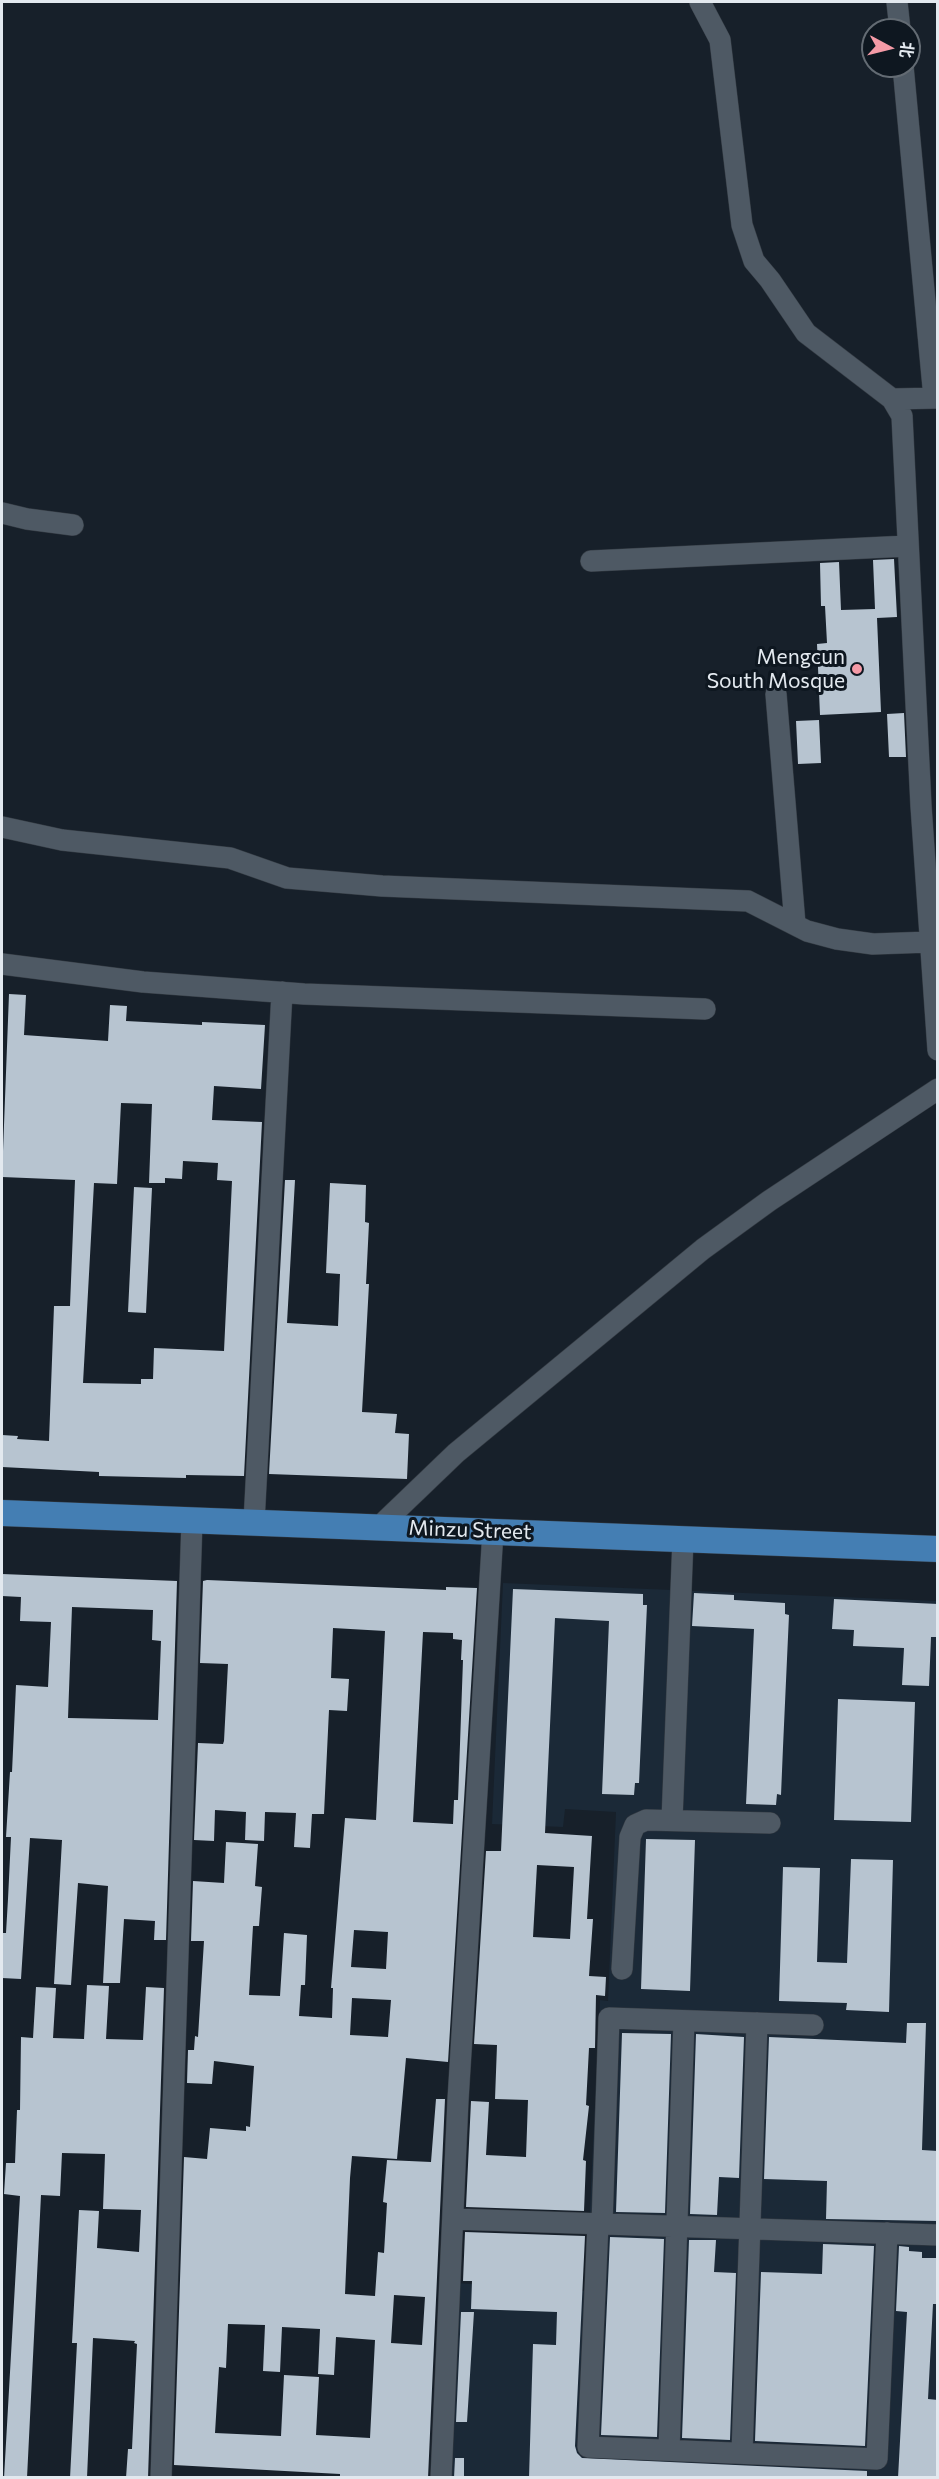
<!DOCTYPE html>
<meta charset="utf-8">
<style>
body{margin:0}
#map{position:relative;width:939px;height:2479px;overflow:hidden;background:#17202a;font-family:Commissioner,"Noto Sans SC",sans-serif}
canvas{display:block}
.frame{position:absolute;inset:0;border:3px solid #e3e9ef;pointer-events:none}
.north{position:absolute;left:861px;top:18px;width:60px;height:60px;box-sizing:border-box;background:#0e1720;border:2px solid #636b73;border-radius:50%;rotate:97deg;font-size:16px;font-weight:700;line-height:24px;text-align:center;color:#e3e9ef}
.north::after{content:'';display:block;margin:auto;width:21px;height:27px;background:#f49aa6;clip-path:polygon(50% 0,100% 100%,50% 72%,0 100%)}
</style>
<div id="map">
<canvas width="939" height="2479"></canvas>
<div class="frame"></div>
<div class="north">北</div>
</div>
<script>
const context = document.querySelector('canvas').getContext('2d');
context.lineJoin = 'round';
function paint(path, color) { context.fillStyle = color; context.fill(path, 'evenodd'); }
const shape = rows => new Path2D(rows.map(r => 'M' + r).join(''));
function strokePath(path, color, width, dash) { context.strokeStyle = color; context.lineWidth = width; context.lineCap = dash ? 'butt' : 'round'; context.setLineDash(dash || []); context.stroke(path); }
function drawText(font, color, halo, rows, align = 'center') {
  context.font = font + ' Commissioner,sans-serif'; context.lineWidth = 6; context.setLineDash([]); context.textBaseline = 'middle'; context.strokeStyle = halo; context.fillStyle = color; for (const [text, x, y, turn = 0] of rows) {
    context.save(); context.translate(x, y); context.rotate((+turn || 0) * Math.PI / 180); context.textAlign = isNaN(turn) ? turn : align; if (halo) context.strokeText(text, 0, 0); context.fillText(text, 0, 0); context.restore();
  }
}
paint(shape([
 [503,1583,937,1601,937,2477,449,2478,456,2283,586,2291,600,2000,608,2001,616,1812,565,1809,563,1827,492,1824]
]), '#1b2937');
paint(shape([
 [894,559,897,617,877,618,881,712,820,715,817,644,827,643,825,606,821,606,820,563,839,562,841,610,875,609,873,560],
 [904,713,906,757,889,757,887,714],
 [819,720,821,763,798,764,796,721],
 [9,994,26,995,24,1035,108,1041,110,1005,127,1006,126,1021,202,1025,202,1022,265,1025,261,1089,214,1086,212,1120,262,1122,244,1476,186,1475,186,1478,99,1476,99,1472,2,1467,2,1435,18,1436,17,1439,49,1441,54,1306,70,1306,75,1180,2,1177],
 [121,1103,152,1104,149,1183,165,1183,165,1178,182,1179,183,1161,218,1163,217,1180,232,1181,224,1351,154,1348,153,1379,141,1379,141,1384,83,1383,94,1183,117,1184],
 [285,1180,295,1180,287,1323,338,1326,340,1274,326,1273,330,1183,366,1185,365,1222,369,1223,366,1284,369,1284,362,1412,397,1414,395,1433,409,1434,407,1479,269,1474],
 [134,1187,152,1188,146,1313,128,1312],
 [2,1574,177,1581,166,1940,154,1940,155,1921,124,1919,120,1983,103,1983,108,1886,78,1883,71,1985,54,1984,62,1840,30,1838,21,1979,2,1978,2,1933,6,1933,8,1899,11,1837,6,1837,10,1772,12,1772,16,1685,48,1687,51,1622,20,1621,21,1597,2,1596],
 [72,1607,153,1610,152,1640,161,1641,158,1720,68,1718],
 [207,1580,446,1590,446,1587,477,1588,448,2062,406,2058,397,2159,352,2156,350,2178,345,2294,375,2296,378,2252,384,2253,387,2203,383,2202,387,2160,431,2162,436,2099,445,2099,428,2478,340,2478,340,2474,174,2465,184,2157,207,2159,210,2128,246,2131,246,2126,250,2127,254,2066,214,2061,212,2084,187,2083,188,2050,194,2050,195,2036,198,2037,204,1941,191,1941,193,1881,224,1883,226,1842,258,1844,255,1886,262,1887,259,1926,253,1926,249,1995,280,1996,284,1933,307,1935,305,1985,301,1985,299,2016,332,2018,333,1988,331,1988,345,1818,376,1820,385,1631,333,1628,331,1678,349,1679,347,1711,329,1710,324,1814,312,1814,310,1848,294,1847,296,1813,265,1812,264,1841,245,1840,246,1812,215,1810,214,1841,194,1840,198,1743,223,1744,224,1741,228,1664,200,1663,203,1581],
 [423,1632,453,1633,453,1639,462,1640,461,1660,463,1660,458,1800,454,1800,453,1824,413,1822],
 [354,1930,388,1932,386,1969,351,1967],
 [352,1998,391,2000,388,2037,350,2035],
 [394,2295,425,2297,422,2345,391,2343],
 [228,2324,265,2325,263,2371,280,2372,282,2327,320,2329,318,2374,334,2375,336,2337,375,2340,370,2438,316,2435,319,2377,284,2375,281,2436,215,2433,219,2367,226,2368],
 [513,1589,643,1594,643,1605,647,1605,639,1783,635,1783,634,1795,602,1794,609,1621,555,1618,545,1833,592,1836,587,1919,593,1919,589,1976,606,1977,605,1996,596,1995,595,2048,589,2048,586,2105,589,2106,583,2160,586,2161,584,2211,466,2207,471,2101,489,2102,486,2155,526,2157,528,2100,495,2099,497,2045,474,2044,486,1851,501,1851],
 [537,1865,574,1867,570,1939,533,1937],
 [694,1593,734,1595,734,1600,785,1603,785,1614,789,1615,783,1747,781,1795,777,1794,776,1805,746,1804,754,1629,692,1626],
 [834,1599,938,1604,938,1637,931,1637,929,1686,902,1685,904,1648,853,1646,854,1630,832,1629],
 [838,1699,915,1702,911,1822,834,1820],
 [646,1839,695,1840,690,1991,641,1989],
 [851,1859,893,1860,889,2012,846,2010,847,2003,779,2001,783,1867,820,1868,817,1962,847,1963],
 [87,1985,109,1986,106,2039,143,2040,146,1987,164,1988,148,2478,126,2478,128,2449,132,2449,137,2344,134,2343,135,2341,93,2338,87,2478,70,2478,77,2343,72,2343,79,2210,99,2211,97,2248,139,2252,141,2210,103,2209,105,2154,62,2153,60,2196,41,2195,27,2478,4,2478,20,2196,4,2194,6,2163,15,2163,17,2110,20,2110,21,2037,33,2038,36,1987,56,1988,53,2038,84,2039],
 [907,2023,926,2023,922,2150,938,2151,938,2221,826,2219,827,2181,764,2179,769,2037,906,2043],
 [622,2033,671,2034,665,2213,616,2212],
 [696,2034,744,2037,739,2178,719,2177,717,2215,690,2214],
 [465,2232,585,2236,575,2446,577,2453,582,2458,867,2471,867,2478,529,2478,533,2344,556,2345,557,2312,471,2309,472,2281,463,2281],
 [610,2237,664,2239,657,2437,601,2435],
 [689,2240,716,2240,714,2272,736,2273,730,2440,682,2438],
 [823,2244,874,2246,865,2446,755,2441,761,2272,822,2274],
 [899,2246,909,2247,909,2251,922,2252,922,2258,938,2258,938,2304,933,2304,928,2399,938,2400,938,2478,898,2478,907,2312,896,2311],
 [461,2312,474,2312,467,2422,456,2422],
 [455,2458,464,2458,464,2478,454,2478]
]), '#b7c4d0');
const minor = shape([
 [700,2,720,40,742,225,754,261,770,280,806,333,892,399,902,416,921,806,938,1050],
 [897,2,900,30],
 [903,66,934,398],
 [892,399,938,398],
 [2,513,27,519,73,525],
 [591,561,908,546],
 [776,694,795,924],
 [2,827,62,840,230,858,287,878,382,886,748,901,807,931,837,939,873,944,930,942],
 [2,964,143,982,304,994,705,1009],
 [254,1522,282,992],
 [380,1526,456,1453,703,1249,769,1201,938,1089],
 [672,1820,683,1539],
 [622,1969,630,1837,635,1825,646,1820,770,1823],
 [453,2219,938,2235],
 [598,2224,588,2447,877,2459,887,2233],
 [602,2224,609,2018,813,2025],
 [669,2450,684,2021],
 [742,2453,757,2023],
 [161,2478,192,1520],
 [441,2478,458,2100,493,1531]
]);
const major = shape([
 [2,1513,938,1549]
]);
strokePath(minor, '#343b43', 22);
strokePath(major, '#343b43', 27);
strokePath(minor, '#4e5964', 21);
strokePath(major, '#447eb3', 26);
for (const [x, y, r, color] of [
 [857,669,6,"#f49aa6"]
]) { const dot = new Path2D(); dot.arc(x, y, r, 0, 2 * Math.PI); context.fillStyle = color; context.fill(dot); strokePath(dot, '#0e1720', 2); }
drawText('21px', '#e3e9ef', '#0e1720', [
 ["Mengcun",845,657],
 ["South Mosque",845,681]
], 'right');
drawText('21px', '#e3e9ef', '#0e1720', [
 ["Minzu Street",470,1530,2]
]);
</script>
